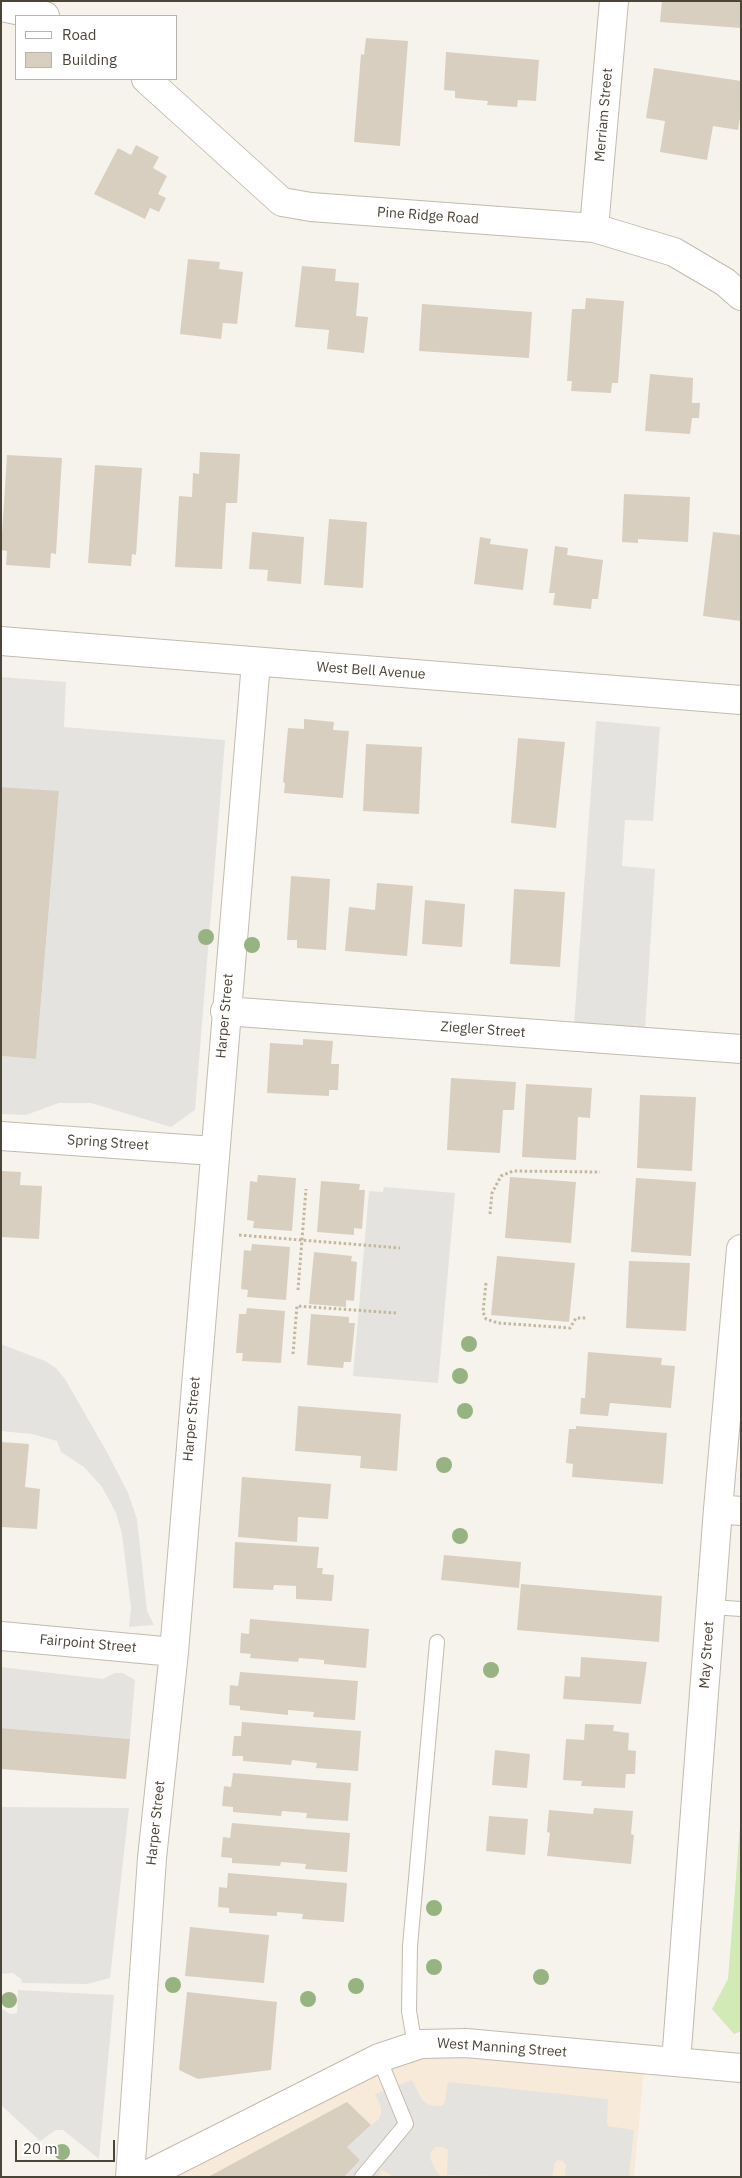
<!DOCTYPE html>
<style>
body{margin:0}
#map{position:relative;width:742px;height:2178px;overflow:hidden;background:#f6f3ec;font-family:"IBM Plex Sans",sans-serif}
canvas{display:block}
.frame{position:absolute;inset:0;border:2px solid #4b4439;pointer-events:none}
.legend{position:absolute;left:15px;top:15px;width:162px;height:65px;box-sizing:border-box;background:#fff;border:1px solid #b7b4b0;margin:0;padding:6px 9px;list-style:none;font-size:15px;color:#4b4439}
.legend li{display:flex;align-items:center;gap:10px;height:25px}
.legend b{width:25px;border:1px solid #b7b4b0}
.scale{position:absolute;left:15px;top:2140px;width:100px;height:22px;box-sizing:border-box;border:2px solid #4b4439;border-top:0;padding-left:6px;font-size:15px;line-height:18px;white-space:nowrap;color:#4b4439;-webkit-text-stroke:4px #fff;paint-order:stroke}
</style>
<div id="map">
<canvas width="742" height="2178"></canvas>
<div class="frame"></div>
<ul class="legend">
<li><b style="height:6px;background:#fff"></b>Road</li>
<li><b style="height:14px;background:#d8cfc1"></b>Building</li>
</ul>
<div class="scale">20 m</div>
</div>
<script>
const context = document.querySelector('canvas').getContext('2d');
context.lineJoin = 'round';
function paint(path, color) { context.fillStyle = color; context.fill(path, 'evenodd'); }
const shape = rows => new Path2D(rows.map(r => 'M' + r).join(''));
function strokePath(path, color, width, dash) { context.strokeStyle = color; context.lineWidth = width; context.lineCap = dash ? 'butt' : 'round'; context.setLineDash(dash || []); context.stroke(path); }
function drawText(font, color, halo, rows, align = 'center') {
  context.font = font + ' "IBM Plex Sans",sans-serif'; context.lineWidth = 4.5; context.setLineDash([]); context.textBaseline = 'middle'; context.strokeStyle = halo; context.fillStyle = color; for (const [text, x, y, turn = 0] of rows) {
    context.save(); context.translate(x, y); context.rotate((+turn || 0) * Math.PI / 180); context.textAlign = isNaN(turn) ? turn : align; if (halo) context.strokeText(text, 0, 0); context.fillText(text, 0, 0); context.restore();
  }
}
paint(shape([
 [421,2044,645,2059,634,2177,143,2177]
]), '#f7ead8');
paint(shape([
 [741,1812,741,2031,734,2034,712,2009,728,1979]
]), '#d2eab5');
paint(shape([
 [1,677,66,682,64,727,225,740,195,1110,171,1127,91,1103,59,1103,26,1115,1,1114,1,1056,36,1059,59,792,1,787],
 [596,721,660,727,653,821,625,820,622,866,655,869,645,1029,574,1024],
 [384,1187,455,1193,438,1383,353,1376,369,1191,383,1192],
 [1,1344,45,1361,56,1368,65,1379,108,1454,128,1493,137,1519,147,1611,154,1625,129,1627,131,1608,122,1534,116,1513,102,1487,84,1467,61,1452,57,1441,32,1434,1,1431],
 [1,1667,103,1679,115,1673,123,1673,135,1680,130,1739,1,1728],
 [1,1807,129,1808,110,1978,87,1984,22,1983,21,1979,13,1973,1,1974],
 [18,1990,114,1995,99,2159,63,2130,56,2130,40,2141,1,2105,1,2008,10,2014,17,2013],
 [412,2080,422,2100,429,2105,437,2106,442,2106,445,2102,448,2082,608,2099,607,2123,608,2126,634,2130,629,2177,565,2177,566,2165,563,2161,558,2160,555,2163,552,2177,447,2175,448,2150,443,2147,436,2147,431,2152,430,2158,436,2171,441,2177,394,2177,382,2170,378,2177,344,2177,360,2160,347,2147,379,2119,381,2114,381,2107,375,2094]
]), '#e5e3e0');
paint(shape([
 [662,1,741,1,741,28,660,22],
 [366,38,408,41,400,146,354,142,361,54,364,55],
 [446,52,539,60,536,101,518,100,517,107,487,105,488,101,455,98,455,91,444,90],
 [654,68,741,81,741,112,738,130,713,126,707,160,660,152,665,121,646,118],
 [136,145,159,157,153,168,167,176,158,194,166,198,159,212,150,208,145,219,94,194,118,148,131,155],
 [188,259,220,262,219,269,243,272,237,324,223,323,221,339,180,334],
 [302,266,336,269,335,281,359,283,356,316,368,317,364,353,327,349,329,330,295,327],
 [586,298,624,301,618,383,612,383,611,393,571,391,572,381,567,381,572,309,585,309],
 [422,304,532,312,529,358,419,351],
 [650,374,693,378,692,403,700,403,699,418,692,418,690,434,645,431],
 [200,452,240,454,237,503,226,503,222,569,175,567,179,496,192,497,193,473,199,474],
 [7,455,62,458,56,554,51,553,50,568,6,565,7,551,1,550],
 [95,465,142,468,136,555,132,554,131,566,88,563],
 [624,494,690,497,688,542,638,539,638,543,622,542],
 [329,519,367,522,363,588,324,585],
 [252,532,304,537,301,584,267,581,268,570,249,569],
 [713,532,741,535,741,621,703,616],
 [480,537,491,539,490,544,528,549,523,590,474,584],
 [555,546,568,548,567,555,603,560,598,599,592,599,591,609,553,605,555,593,549,593],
 [304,719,334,722,333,730,349,731,343,798,284,793,285,783,283,782,288,728,304,729],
 [518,738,565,742,556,828,511,823],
 [366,744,422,747,419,814,363,811],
 [1,787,59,791,36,1059,1,1056],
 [291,876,330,879,326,950,297,948,297,940,287,940],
 [377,883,413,886,407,956,345,951,349,907,375,910],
 [514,889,565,892,560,967,510,964],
 [425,900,465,904,462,947,422,944],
 [303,1039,333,1041,331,1064,339,1064,338,1090,329,1090,329,1096,267,1093,270,1043,303,1045],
 [451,1078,516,1082,514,1110,503,1110,500,1153,447,1150],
 [526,1084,592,1088,590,1118,578,1117,576,1160,522,1157],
 [640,1095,696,1097,692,1171,637,1168],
 [1,1171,21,1172,20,1185,42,1186,39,1239,1,1237],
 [258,1175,296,1178,292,1231,253,1228,254,1221,247,1220,250,1181,257,1182],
 [510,1177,576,1182,571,1243,505,1238],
 [636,1178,696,1182,691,1256,631,1252],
 [321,1181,360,1184,359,1190,365,1190,362,1229,354,1228,354,1235,317,1232],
 [252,1244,290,1247,286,1300,247,1297,248,1290,241,1289,244,1250,251,1251],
 [314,1252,352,1256,351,1261,357,1262,354,1301,346,1300,346,1307,309,1304],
 [497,1256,575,1263,569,1322,491,1315],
 [629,1261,690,1263,686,1331,626,1328],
 [247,1308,285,1311,281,1363,242,1361,243,1353,236,1353,239,1314,246,1314],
 [311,1314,349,1317,349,1323,355,1323,351,1362,344,1362,343,1368,307,1365],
 [588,1352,662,1358,661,1365,675,1366,671,1408,610,1403,608,1416,580,1414,581,1398,585,1398],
 [298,1406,401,1414,397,1471,360,1468,361,1456,295,1451],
 [576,1426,667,1433,663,1484,572,1477,573,1464,566,1463,569,1429,576,1429],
 [1,1442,29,1444,25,1487,40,1489,37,1529,1,1527],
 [242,1477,331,1484,328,1519,298,1517,297,1542,238,1537],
 [235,1542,319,1547,317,1568,323,1568,322,1574,334,1575,332,1601,296,1599,296,1586,274,1585,273,1590,233,1588],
 [444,1555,521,1562,519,1588,441,1580],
 [521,1584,662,1596,659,1642,517,1630],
 [250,1619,369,1629,366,1668,324,1664,324,1660,299,1658,298,1662,250,1658,251,1654,240,1653,241,1633,249,1634],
 [581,1657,647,1662,641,1704,563,1699,565,1676,580,1677],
 [240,1672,358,1681,355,1720,313,1717,314,1712,288,1710,288,1715,240,1710,240,1706,229,1705,230,1685,238,1686],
 [242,1722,361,1731,358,1771,316,1768,317,1763,292,1760,291,1765,243,1761,243,1756,232,1756,234,1736,241,1736],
 [585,1724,614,1725,613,1731,629,1733,628,1750,636,1751,635,1774,626,1774,625,1788,581,1786,582,1781,563,1780,566,1739,584,1740],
 [1,1728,130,1739,126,1779,1,1769],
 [495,1750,530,1754,527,1788,492,1785],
 [233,1773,351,1783,348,1821,306,1818,307,1813,282,1811,281,1816,233,1812,233,1807,222,1806,224,1786,231,1787],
 [594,1808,633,1811,631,1834,634,1835,631,1864,547,1856,550,1833,547,1832,549,1810,593,1814],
 [489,1816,528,1819,525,1855,486,1851],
 [232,1823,350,1833,347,1872,305,1869,306,1864,281,1862,280,1866,232,1863,232,1858,221,1857,223,1837,230,1838],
 [228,1873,347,1883,344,1922,302,1919,303,1914,277,1912,277,1916,229,1913,229,1908,218,1907,219,1887,227,1888],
 [190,1927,269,1935,264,1983,185,1976],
 [187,1992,277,2002,271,2070,198,2079,179,2070],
 [347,2102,371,2125,347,2147,360,2160,344,2177,208,2177]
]), '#d8cfc1');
const lane = shape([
 [711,1607,741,1609],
 [415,2046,409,2011,410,1946,437,1642],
 [362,2177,406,2124,379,2058]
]);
const street = shape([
 [1,7,45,16],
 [146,79,282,202,311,207,594,228,674,252,725,282,741,296],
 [594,228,614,1],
 [1,641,741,700],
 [225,1011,741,1049],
 [1,1136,214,1151],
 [718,1509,741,1511],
 [1,1636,174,1652],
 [676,2062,718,1509,741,1249],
 [130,2177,152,1858,174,1652,256,662],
 [143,2177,379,2058,421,2044,466,2043,741,2068]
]);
strokePath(lane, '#c2bbae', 16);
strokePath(street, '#c2bbae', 30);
strokePath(shape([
 [490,1214,492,1193,501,1176,513,1171,600,1172],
 [239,1235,400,1248],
 [486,1283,483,1312,486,1319,498,1323,570,1328,576,1318,587,1318],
 [298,1290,306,1189],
 [293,1354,297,1306,396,1313]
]), '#c4b79f', 3, [2.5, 2.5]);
strokePath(lane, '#fff', 14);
strokePath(street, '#fff', 28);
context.fillStyle = '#97b381';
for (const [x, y] of [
 [206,937],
 [252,945],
 [469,1344],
 [460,1376],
 [465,1411],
 [444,1465],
 [460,1536],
 [491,1670],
 [434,1908],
 [434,1967],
 [541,1977],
 [173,1985],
 [356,1986],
 [308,1999],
 [9,2000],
 [62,2152]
]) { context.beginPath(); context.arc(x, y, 8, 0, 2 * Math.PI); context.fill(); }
drawText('14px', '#4b4439', '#fff', [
 ["Merriam Street",604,115,-85],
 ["Pine Ridge Road",428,216,4],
 ["West Bell Avenue",371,671,4],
 ["Harper Street",225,1016,-85],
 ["Ziegler Street",483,1030,4],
 ["Spring Street",108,1143,4],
 ["Harper Street",192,1419,-85],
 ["Fairpoint Street",88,1644,5],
 ["May Street",707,1655,-86],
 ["Harper Street",156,1823,-84],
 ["West Manning Street",502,2048,4]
]);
</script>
